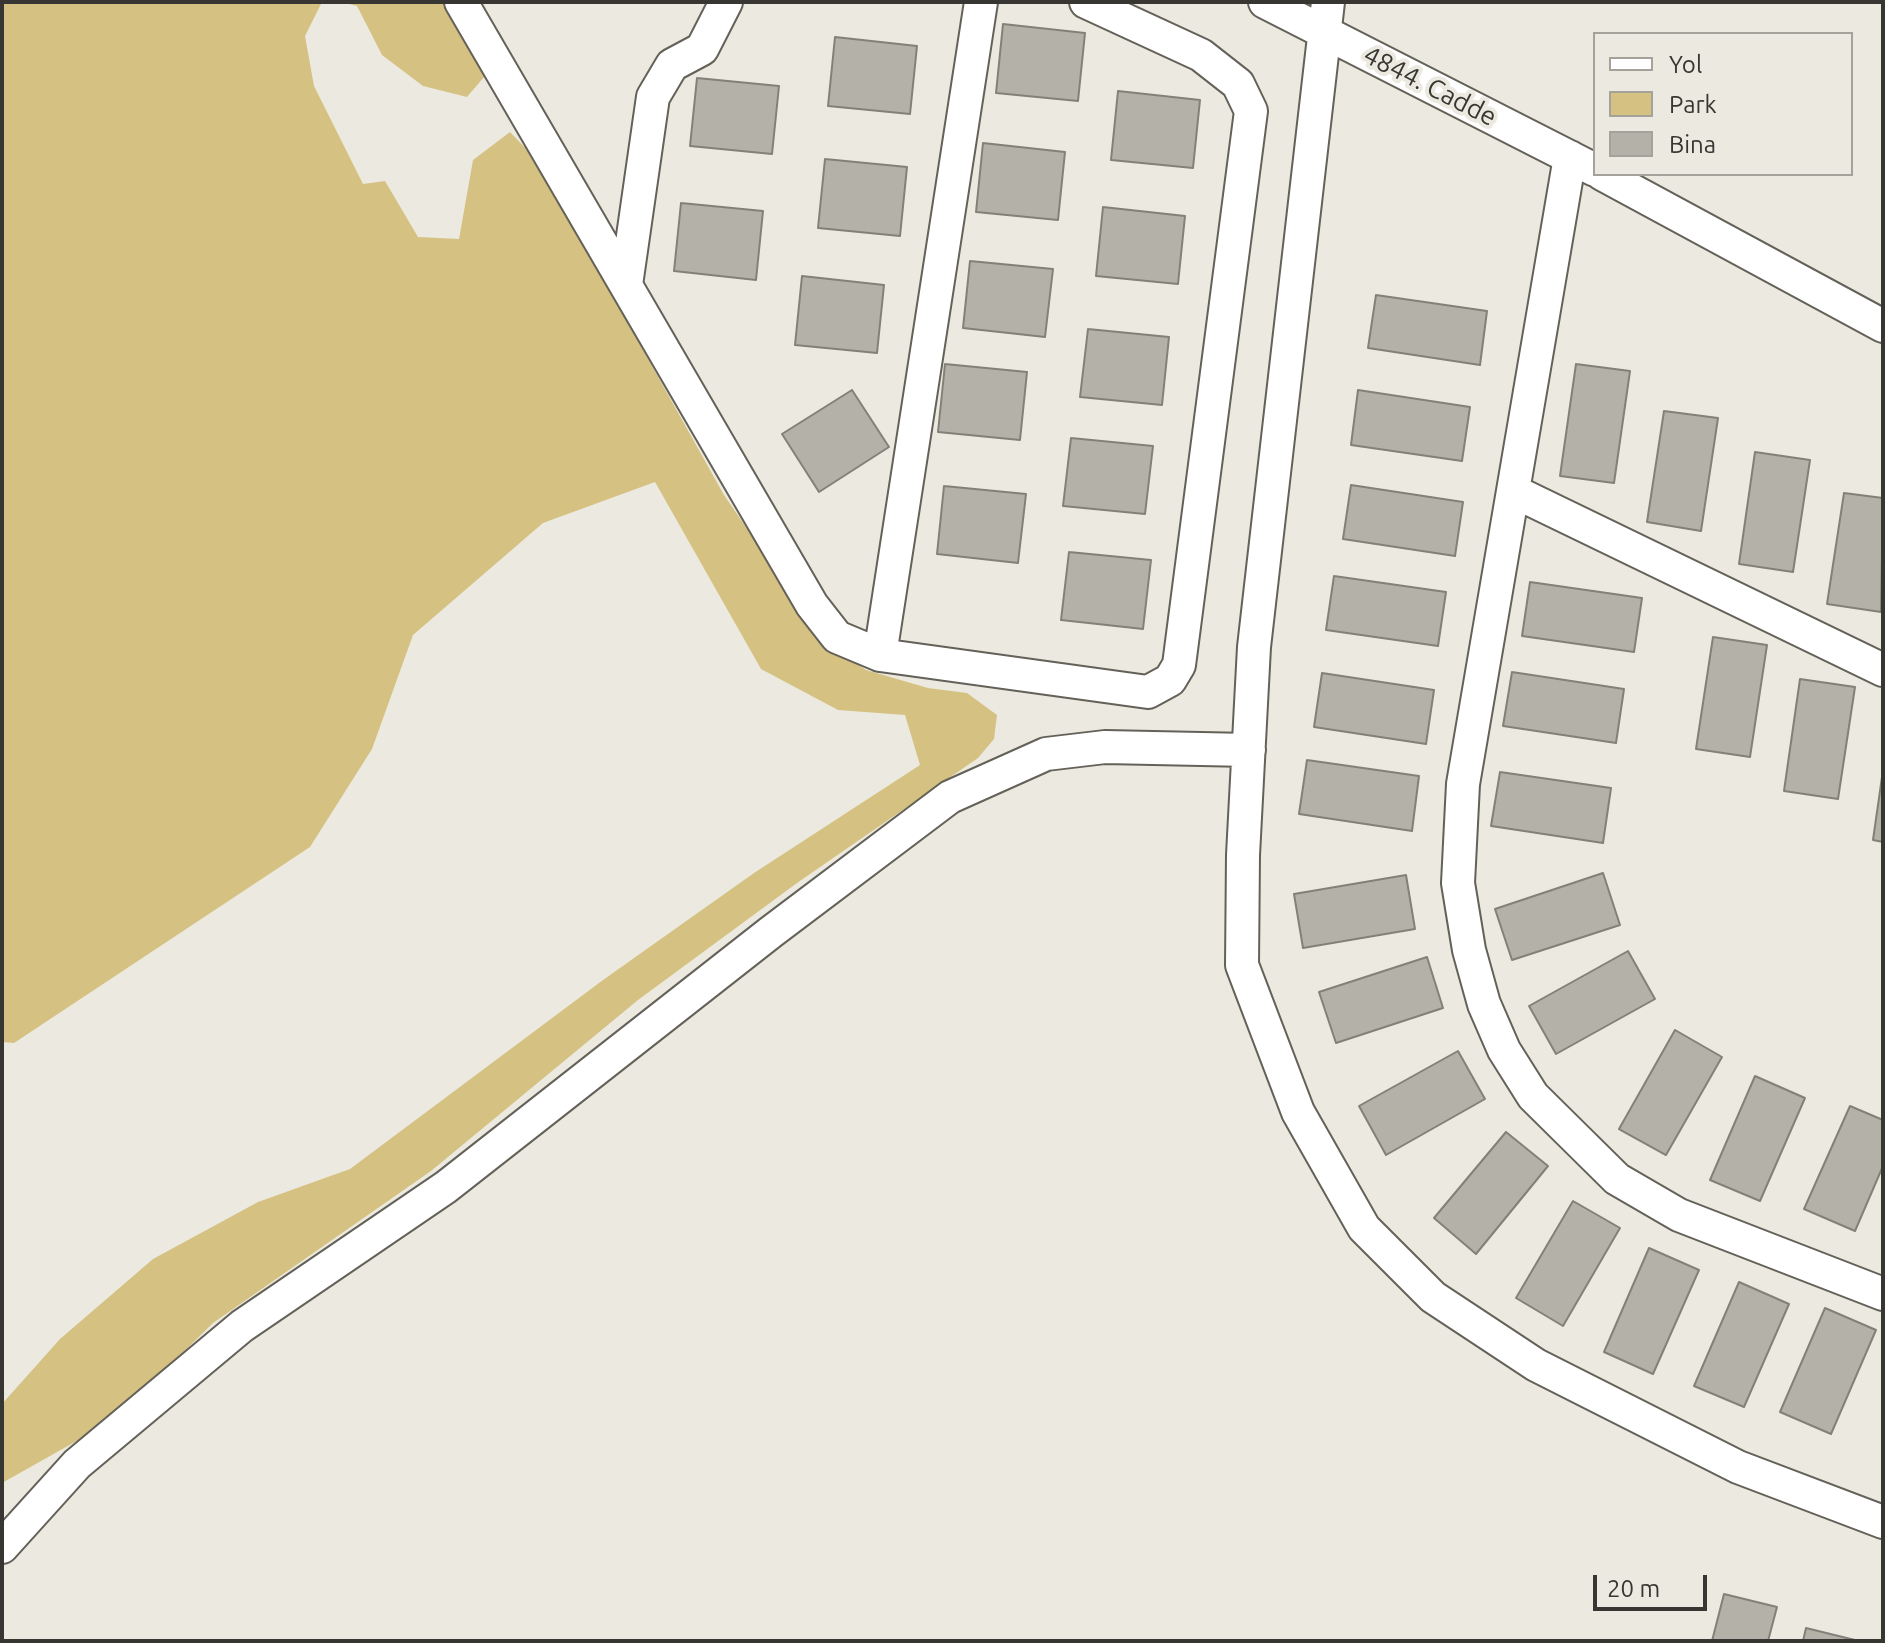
<!DOCTYPE html>
<style>
body{margin:0}
#map{position:relative;width:1885px;height:1643px;overflow:hidden;background:#eceae0;font-family:Ubuntu,sans-serif}
canvas{display:block}
.frame{position:absolute;inset:0;border:4px solid #373632;pointer-events:none}
.legend{position:absolute;left:1593px;top:32px;width:260px;height:144px;box-sizing:border-box;background:#eceae0;border:2px solid #a4a29a;margin:0;padding:10px 14px;list-style:none;font-size:24px;color:#373632}
.legend li{display:flex;align-items:center;gap:16px;height:40px}
.legend b{width:40px;border:2px solid #a4a29a}
.scale{position:absolute;left:1593px;top:1575px;width:114px;height:36px;box-sizing:border-box;border:4px solid #373632;border-top:0;padding-left:10px;font-size:24px;line-height:28px;white-space:nowrap;color:#373632;-webkit-text-stroke:6px #eceae0;paint-order:stroke}
</style>
<div id="map">
<canvas width="1885" height="1643"></canvas>
<div class="frame"></div>
<ul class="legend">
<li><b style="height:10px;background:#fff"></b>Yol</li>
<li><b style="height:22px;background:#d5c282"></b>Park</li>
<li><b style="height:22px;background:#b4b1a9"></b>Bina</li>
</ul>
<div class="scale">20 m</div>
</div>
<script>
const context = document.querySelector('canvas').getContext('2d');
context.lineJoin = 'round';
function paint(path, color) { context.fillStyle = color; context.fill(path, 'evenodd'); }
const shape = rows => new Path2D(rows.map(r => 'M' + r).join(''));
function strokePath(path, color, width, dash) { context.strokeStyle = color; context.lineWidth = width; context.lineCap = dash ? 'butt' : 'round'; context.setLineDash(dash || []); context.stroke(path); }
function drawText(font, color, halo, rows, align = 'center') {
  context.font = font + ' Ubuntu,sans-serif'; context.lineWidth = 8; context.setLineDash([]); context.textBaseline = 'middle'; context.strokeStyle = halo; context.fillStyle = color; for (const [text, x, y, turn = 0] of rows) {
    context.save(); context.translate(x, y); context.rotate((+turn || 0) * Math.PI / 180); context.textAlign = isNaN(turn) ? turn : align; if (halo) context.strokeText(text, 0, 0); context.fillText(text, 0, 0); context.restore();
  }
}
paint(shape([
 [2,2,322,2,305,36,314,86,363,184,385,181,418,237,459,239,473,160,510,132,537,160,724,495,824,641,866,670,928,688,967,693,997,715,994,739,978,758,797,883,638,1000,431,1171,213,1323,160,1375,82,1438,2,1483,2,1404,60,1339,153,1259,258,1202,350,1169,603,980,754,873,920,765,905,715,838,710,761,669,655,482,543,523,413,635,372,749,310,847,14,1043,2,1042],
 [341,2,446,2,490,70,467,97,423,86,382,55,357,6]
]), '#d5c282');
const building = shape([
 [1003,24,1085,33,1078,101,996,93,1003,24],
 [835,37,917,46,910,114,828,106,835,37],
 [697,78,779,86,772,154,690,146,697,78],
 [1118,91,1200,100,1193,168,1111,160,1118,91],
 [983,143,1065,152,1058,220,976,212,983,143],
 [825,159,907,167,900,236,818,228,825,159],
 [681,203,763,211,756,280,674,271,681,203],
 [1103,207,1185,216,1178,284,1096,276,1103,207],
 [970,261,1053,269,1045,337,963,328,970,261],
 [802,276,884,285,877,353,795,345,802,276],
 [1376,295,1487,311,1480,365,1368,348,1376,295],
 [1088,329,1169,337,1162,405,1080,397,1088,329],
 [945,364,1027,372,1020,440,938,432,945,364],
 [1576,364,1630,371,1614,483,1560,476,1576,364],
 [852,390,889,447,819,492,782,434,852,390],
 [1358,390,1470,407,1462,461,1351,445,1358,390],
 [1664,411,1718,418,1701,531,1647,522,1664,411],
 [1071,438,1153,446,1145,514,1063,506,1071,438],
 [1755,452,1810,460,1793,572,1739,564,1755,452],
 [1351,485,1463,502,1455,556,1343,539,1351,485],
 [944,486,1026,494,1018,563,937,554,944,486],
 [1844,493,1883,498,1881,612,1827,604,1844,493],
 [1069,552,1151,560,1143,629,1061,620,1069,552],
 [1334,576,1446,592,1438,646,1326,630,1334,576],
 [1530,582,1642,598,1634,652,1522,636,1530,582],
 [1713,637,1767,645,1750,757,1696,749,1713,637],
 [1512,672,1624,689,1616,743,1503,726,1512,672],
 [1322,673,1434,690,1426,744,1314,727,1322,673],
 [1800,679,1855,687,1838,799,1784,791,1800,679],
 [1307,760,1419,776,1412,831,1299,814,1307,760],
 [1883,770,1883,842,1873,840,1883,770],
 [1500,772,1611,788,1603,843,1491,826,1500,772],
 [1603,873,1620,925,1512,960,1495,909,1603,873],
 [1406,875,1415,929,1303,948,1294,894,1406,875],
 [1628,951,1655,999,1556,1054,1529,1006,1628,951],
 [1427,957,1443,1008,1336,1043,1319,992,1427,957],
 [1675,1030,1722,1057,1666,1155,1619,1129,1675,1030],
 [1458,1051,1485,1099,1386,1155,1359,1106,1458,1051],
 [1755,1076,1805,1098,1760,1201,1710,1180,1755,1076],
 [1850,1106,1883,1120,1883,1166,1855,1231,1804,1209,1850,1106],
 [1506,1132,1548,1166,1476,1254,1434,1218,1506,1132],
 [1573,1201,1620,1228,1563,1326,1516,1298,1573,1201],
 [1649,1248,1699,1270,1653,1374,1604,1352,1649,1248],
 [1739,1282,1789,1304,1744,1407,1694,1386,1739,1282],
 [1825,1308,1876,1330,1831,1434,1780,1412,1825,1308],
 [1724,1594,1777,1607,1768,1641,1712,1641,1724,1594],
 [1806,1628,1859,1641,1803,1641,1806,1628]
]);
paint(building, '#b4b1a9');
strokePath(building, '#838078', 2);
const minor = shape([
 [461,2,812,605,837,637,880,655,1148,692,1170,680,1179,665,1251,111,1238,84,1201,55,1086,2],
 [1265,2,1595,170],
 [1328,2,1254,647,1243,855,1242,965,1298,1112,1364,1228,1433,1297,1536,1365,1738,1467,1883,1522],
 [1570,157,1463,784,1458,883,1469,950,1484,1004,1504,1050,1533,1096,1617,1179,1679,1215,1883,1294],
 [1602,174,1883,326],
 [626,285,653,97,672,65,702,49,726,2],
 [1513,491,1883,670],
 [880,655,981,2],
 [2,1547,77,1464,242,1326,446,1187,771,932,950,797,1046,754,1105,747,1249,750]
]);
strokePath(minor, '#646159', 36);
strokePath(minor, '#fff', 32);
drawText('26px', '#373632', '#eceae0', [
 ["4844. Cadde",1430,86,27]
]);
</script>
